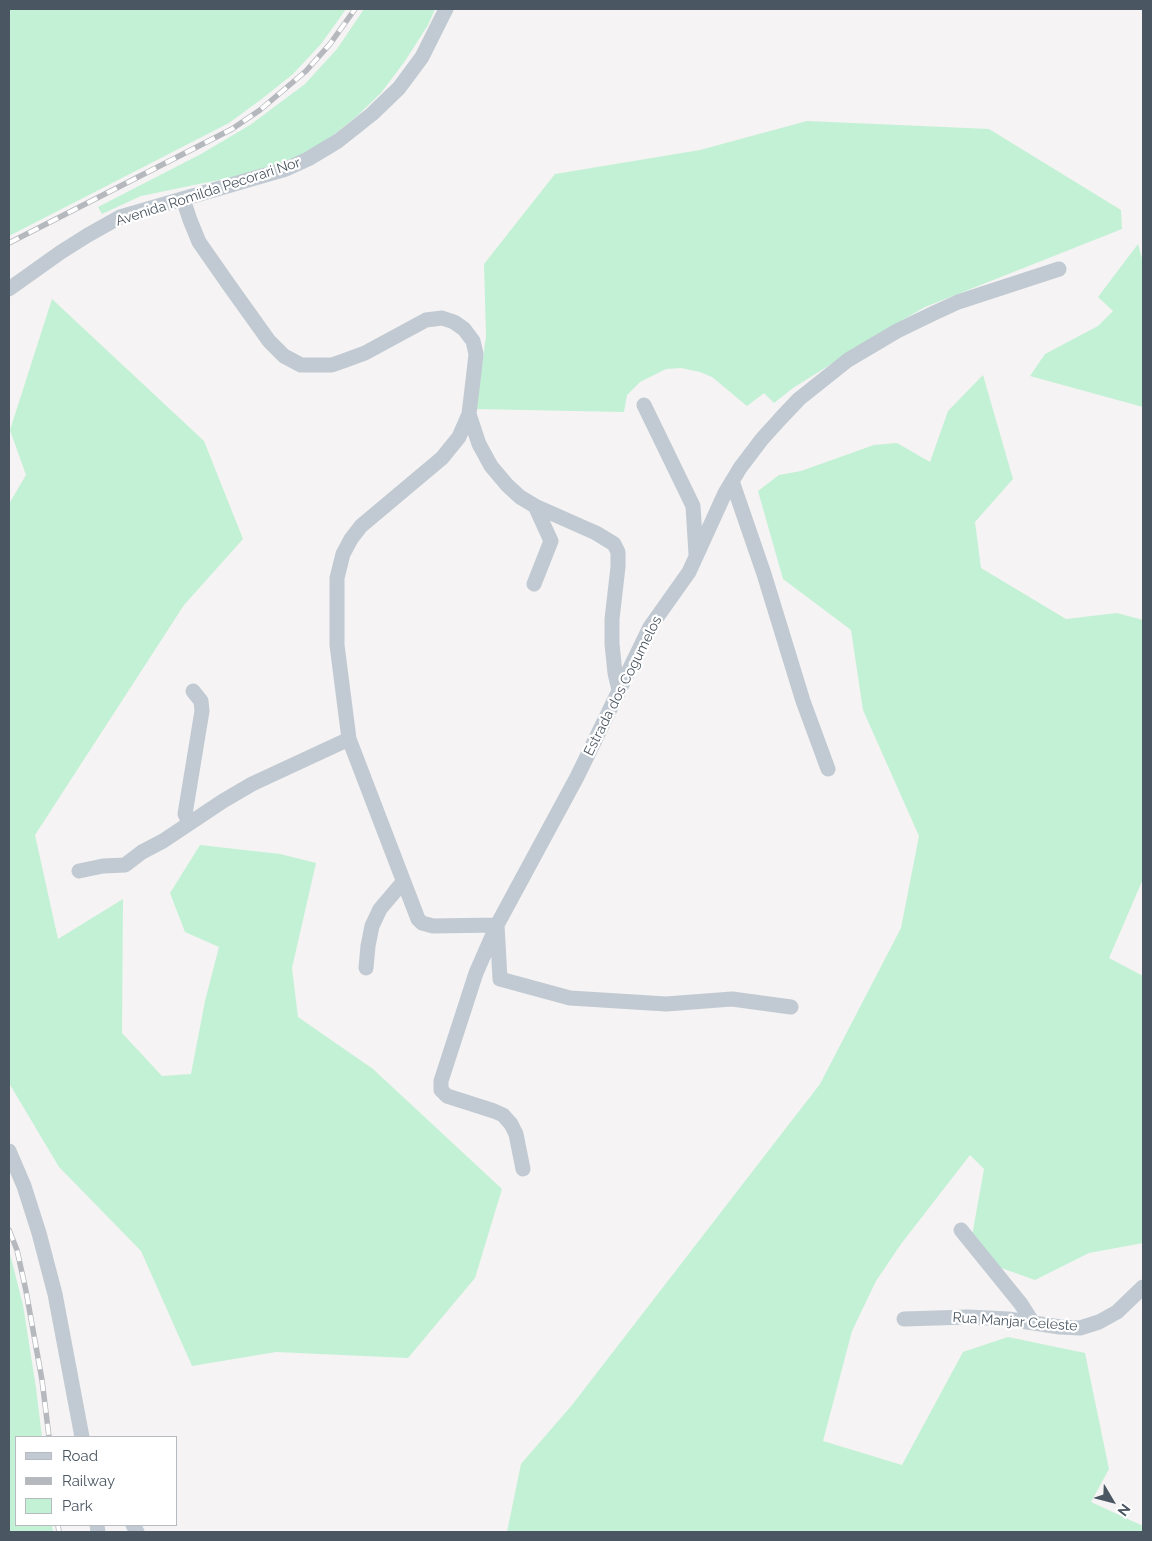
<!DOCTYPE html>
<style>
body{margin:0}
#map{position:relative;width:1152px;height:1541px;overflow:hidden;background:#f5f3f3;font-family:Raleway,sans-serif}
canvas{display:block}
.frame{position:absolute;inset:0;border:10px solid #4a5661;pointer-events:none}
.legend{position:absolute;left:15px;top:1436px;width:162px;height:90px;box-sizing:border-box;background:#fff;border:1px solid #b7bbc0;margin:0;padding:6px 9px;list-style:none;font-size:15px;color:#4a5661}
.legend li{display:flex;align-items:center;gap:10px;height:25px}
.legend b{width:25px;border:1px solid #b7bbc0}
.north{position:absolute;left:1087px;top:1476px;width:50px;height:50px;-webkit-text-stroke:4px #fff;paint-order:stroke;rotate:127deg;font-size:14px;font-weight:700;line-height:20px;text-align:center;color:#4a5661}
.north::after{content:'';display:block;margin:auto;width:18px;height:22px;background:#4a5661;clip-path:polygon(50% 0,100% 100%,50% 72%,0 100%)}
</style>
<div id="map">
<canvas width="1152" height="1541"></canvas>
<div class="frame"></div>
<ul class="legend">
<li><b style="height:6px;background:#c1cad2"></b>Road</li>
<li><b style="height:6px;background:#b5b8bd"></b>Railway</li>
<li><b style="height:14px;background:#c3f1d5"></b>Park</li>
</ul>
<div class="north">N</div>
</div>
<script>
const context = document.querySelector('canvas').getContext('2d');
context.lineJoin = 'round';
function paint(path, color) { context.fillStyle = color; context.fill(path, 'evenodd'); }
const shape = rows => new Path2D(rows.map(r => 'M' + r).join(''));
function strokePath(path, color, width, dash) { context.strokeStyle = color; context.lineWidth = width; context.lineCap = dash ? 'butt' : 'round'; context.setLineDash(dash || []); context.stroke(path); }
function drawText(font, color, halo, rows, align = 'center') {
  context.font = font + ' Raleway,sans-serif'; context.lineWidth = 4.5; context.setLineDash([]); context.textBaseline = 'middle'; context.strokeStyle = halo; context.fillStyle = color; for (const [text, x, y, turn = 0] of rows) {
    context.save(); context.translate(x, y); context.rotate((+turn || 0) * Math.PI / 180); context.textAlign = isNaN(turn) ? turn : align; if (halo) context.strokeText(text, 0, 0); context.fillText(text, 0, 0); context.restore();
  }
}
paint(shape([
 [9,9,346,9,321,44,293,74,263,98,229,123,9,236],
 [364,9,435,9,428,25,405,61,381,93,357,116,331,137,304,154,277,164,233,177,141,196,102,214,98,207,201,154,250,125,305,84,337,49],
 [807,121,989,129,1121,210,1122,229,925,307,882,332,793,388,774,403,764,393,747,406,712,377,700,372,681,368,666,369,640,382,627,395,624,412,476,409,486,336,484,264,555,174,700,150],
 [1138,244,1143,262,1143,407,1030,376,1045,354,1098,326,1113,311,1098,297],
 [52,299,204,441,243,539,184,605,35,835,58,939,123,899,122,1033,162,1076,191,1074,205,1001,219,947,185,932,170,893,200,845,280,854,316,863,292,968,298,1017,373,1069,502,1189,475,1278,408,1358,276,1352,192,1366,141,1251,59,1167,9,1083,9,504,26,475,10,430],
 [983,375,1013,479,975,522,981,568,1066,619,1117,613,1143,620,1143,879,1109,958,1143,976,1143,1243,1089,1253,1035,1280,990,1264,972,1236,984,1169,970,1155,901,1244,876,1281,852,1331,823,1441,902,1465,963,1352,1008,1337,1085,1353,1109,1469,1091,1502,1143,1526,1143,1532,507,1532,521,1464,572,1405,820,1084,901,928,919,836,863,710,851,630,783,579,758,491,779,475,801,471,874,445,897,443,930,462,948,411],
 [9,1250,23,1305,36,1388,42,1437,16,1437,16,1525,52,1525,53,1532,9,1532]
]), '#c3f1d5');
strokePath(shape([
 [183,199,190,220,199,242,229,285,269,341,284,356,301,365,332,365,346,360,365,353,426,320,442,318,454,322,464,329,473,341,476,354,474,372,469,414,459,437,442,458,361,526,351,539,343,554,337,578,337,645,349,739,418,919,422,923,433,926,497,925,500,979,570,998,666,1004,732,999,791,1007],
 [9,289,61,252,88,235,120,217,286,169,308,159,338,141,372,114,399,88,422,57,446,9],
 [644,405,693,506,696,554],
 [469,414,479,444,491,466,507,485,520,497,535,506,596,533,614,544,618,552,618,567,612,619,612,644,615,673,619,690],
 [732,481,764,574,803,701,828,769],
 [534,584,551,541,535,506],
 [189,823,185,814,202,711,201,701,193,691],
 [79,871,103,866,125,865,142,852,163,841,223,801,252,784,349,739],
 [366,968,368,946,372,926,380,909,403,882],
 [9,1151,24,1186,39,1233,55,1294,82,1437],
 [523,1169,516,1134,511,1124,503,1115,494,1111,447,1096,441,1090,441,1081,476,973,497,925,577,777,650,627,689,572,725,493,740,468,762,439,781,418,799,399,848,360,897,331,932,314,958,302,1059,269],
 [961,1230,1021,1304,1033,1323],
 [904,1319,968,1317,1008,1319,1060,1327,1080,1328,1099,1322,1117,1312,1143,1287],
 [97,1525,98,1532],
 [133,1525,137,1532]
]), '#c1cad2', 15);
const rail = shape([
 [9,243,232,129,260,110,306,71,330,44,355,9],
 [9,1230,17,1250,26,1291,42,1380,49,1437],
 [58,1525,59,1532]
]);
strokePath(rail, '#b5b8bd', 5.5);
strokePath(rail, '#fff', 4, [11]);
drawText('14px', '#4a5661', '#fff', [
 ["Avenida Romilda Pecorari Nor",208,192,-18],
 ["Estrada dos Cogumelos",623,686,-63],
 ["Rua Manjar Celeste",1015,1322,4]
]);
</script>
